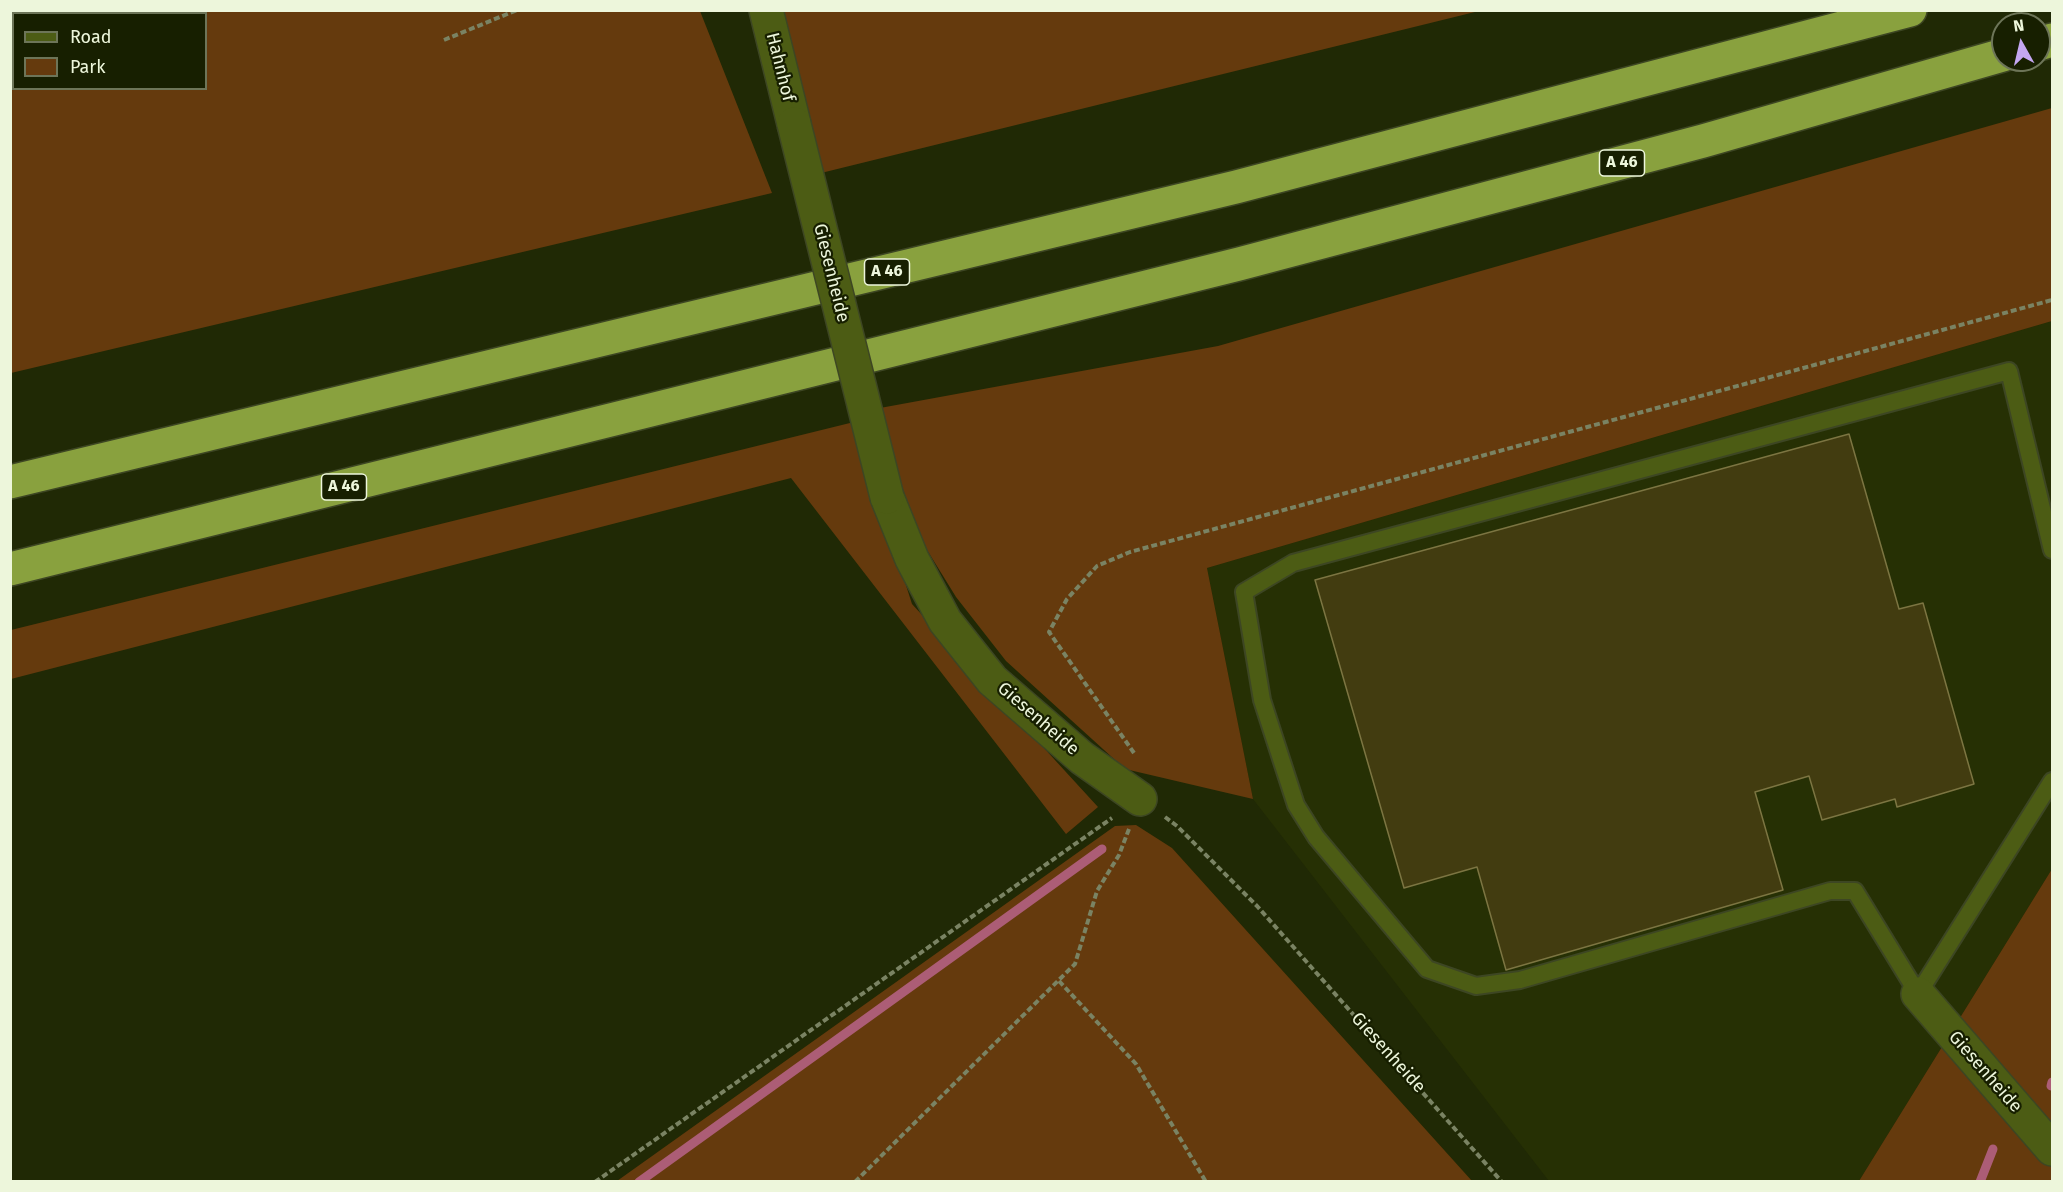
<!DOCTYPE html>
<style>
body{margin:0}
#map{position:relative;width:2063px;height:1192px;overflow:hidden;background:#202905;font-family:"Fira Sans",sans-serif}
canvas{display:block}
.frame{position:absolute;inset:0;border:12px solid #edf6db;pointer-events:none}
.legend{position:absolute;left:12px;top:12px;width:195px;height:78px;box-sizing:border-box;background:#171f00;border:2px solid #6d7558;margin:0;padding:8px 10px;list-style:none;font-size:18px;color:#edf6db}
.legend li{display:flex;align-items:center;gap:12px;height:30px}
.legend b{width:30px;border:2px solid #6d7558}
.north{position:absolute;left:1991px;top:12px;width:60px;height:60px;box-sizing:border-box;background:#171f00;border:2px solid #6d7558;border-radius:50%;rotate:352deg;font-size:16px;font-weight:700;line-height:24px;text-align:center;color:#edf6db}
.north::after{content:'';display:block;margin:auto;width:21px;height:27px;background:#c4a7f1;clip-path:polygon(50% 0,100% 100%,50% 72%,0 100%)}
</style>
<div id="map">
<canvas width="2063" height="1192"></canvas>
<div class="frame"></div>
<ul class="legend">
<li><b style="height:8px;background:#4c5c14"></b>Road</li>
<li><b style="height:16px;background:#653a0d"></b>Park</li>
</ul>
<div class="north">N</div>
</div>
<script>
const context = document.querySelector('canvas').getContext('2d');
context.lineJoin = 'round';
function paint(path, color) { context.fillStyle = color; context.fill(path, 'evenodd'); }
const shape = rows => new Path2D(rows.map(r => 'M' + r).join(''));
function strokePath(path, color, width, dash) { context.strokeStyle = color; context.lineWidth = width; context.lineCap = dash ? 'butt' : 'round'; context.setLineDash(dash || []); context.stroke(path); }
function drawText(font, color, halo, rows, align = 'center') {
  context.font = font + ' "Fira Sans",sans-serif'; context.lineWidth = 4.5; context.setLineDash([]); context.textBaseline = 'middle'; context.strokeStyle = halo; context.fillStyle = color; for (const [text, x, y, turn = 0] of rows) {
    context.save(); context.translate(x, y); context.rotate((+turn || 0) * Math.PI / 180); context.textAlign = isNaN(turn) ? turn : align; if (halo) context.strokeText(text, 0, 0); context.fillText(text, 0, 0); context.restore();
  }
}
paint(shape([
 [2052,321,2052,869,1859,1181,1549,1181,1253,799,1207,568]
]), '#263004');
paint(shape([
 [10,11,700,11,772,193,11,373],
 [14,14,206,14,206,88,14,88],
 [780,11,1479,11,817,174],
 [2052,108,2052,321,1207,568,1253,799,1125,769,1006,661,956,597,911,524,880,408,1218,346],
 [854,422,912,604,1098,807,1066,834,791,478,11,679,11,630],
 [1136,825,1172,848,1472,1181,617,1181,1115,826],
 [2052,869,2052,1181,1859,1181]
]), '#653a0d');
strokePath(shape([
 [2051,1086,2052,1082],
 [639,1182,1102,849],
 [1980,1182,1993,1149]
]), '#ac5d76', 9);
const building = shape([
 [1849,434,1899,609,1923,603,1974,784,1897,807,1895,799,1822,820,1809,776,1755,792,1783,890,1506,970,1477,867,1404,888,1315,580,1849,434]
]);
paint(building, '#423c10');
strokePath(building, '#7c7542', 1.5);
const lane = shape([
 [2052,550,2009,371,1293,563,1244,592,1262,700,1296,805,1316,837,1427,969,1476,986,1520,980,1830,891,1855,891,1918,994,2052,781]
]);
const street = shape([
 [766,10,794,124],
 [887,497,912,559,945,621,992,680,1082,758,1140,799],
 [1918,994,2052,1149]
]);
const highway = shape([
 [2039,44,2052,40],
 [10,482,1236,187,1910,10],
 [10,569,1239,264,1703,141,2003,55]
]);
strokePath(lane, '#3d4623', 20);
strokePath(street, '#3d4623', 36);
strokePath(highway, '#3d4623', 36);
strokePath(shape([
 [444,40,517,10],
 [1134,753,1049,632,1067,599,1097,566,1130,552,2052,300],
 [1165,817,1177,826,1257,906,1502,1182],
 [1059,981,1136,1064,1206,1182],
 [595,1182,1112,818],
 [855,1182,1075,964,1097,891,1119,855,1129,829]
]), '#7a8363', 4, [6, 3]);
strokePath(lane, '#4c5c14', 16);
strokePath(street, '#4c5c14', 33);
strokePath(highway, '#89a13e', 33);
const streetBridge = shape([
 [794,124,887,497]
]);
strokePath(streetBridge, '#3d4623', 36, []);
strokePath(streetBridge, '#4c5c14', 33);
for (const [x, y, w] of [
 [1622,163,45],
 [887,272,45],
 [344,487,45]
]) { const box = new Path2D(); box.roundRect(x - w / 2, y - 13, w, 26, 4.5); context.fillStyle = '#171f00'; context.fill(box); strokePath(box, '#edf6db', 1.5); }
drawText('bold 16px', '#edf6db', null, [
 ["A 46",1622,163],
 ["A 46",887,272],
 ["A 46",344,487]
]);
drawText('18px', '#edf6db', '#171f00', [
 ["Hahnhof",780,67,76],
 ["Giesenheide",831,273,76],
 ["Giesenheide",1038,719,41],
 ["Giesenheide",1388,1053,48],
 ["Giesenheide",1985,1072,49]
]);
</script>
